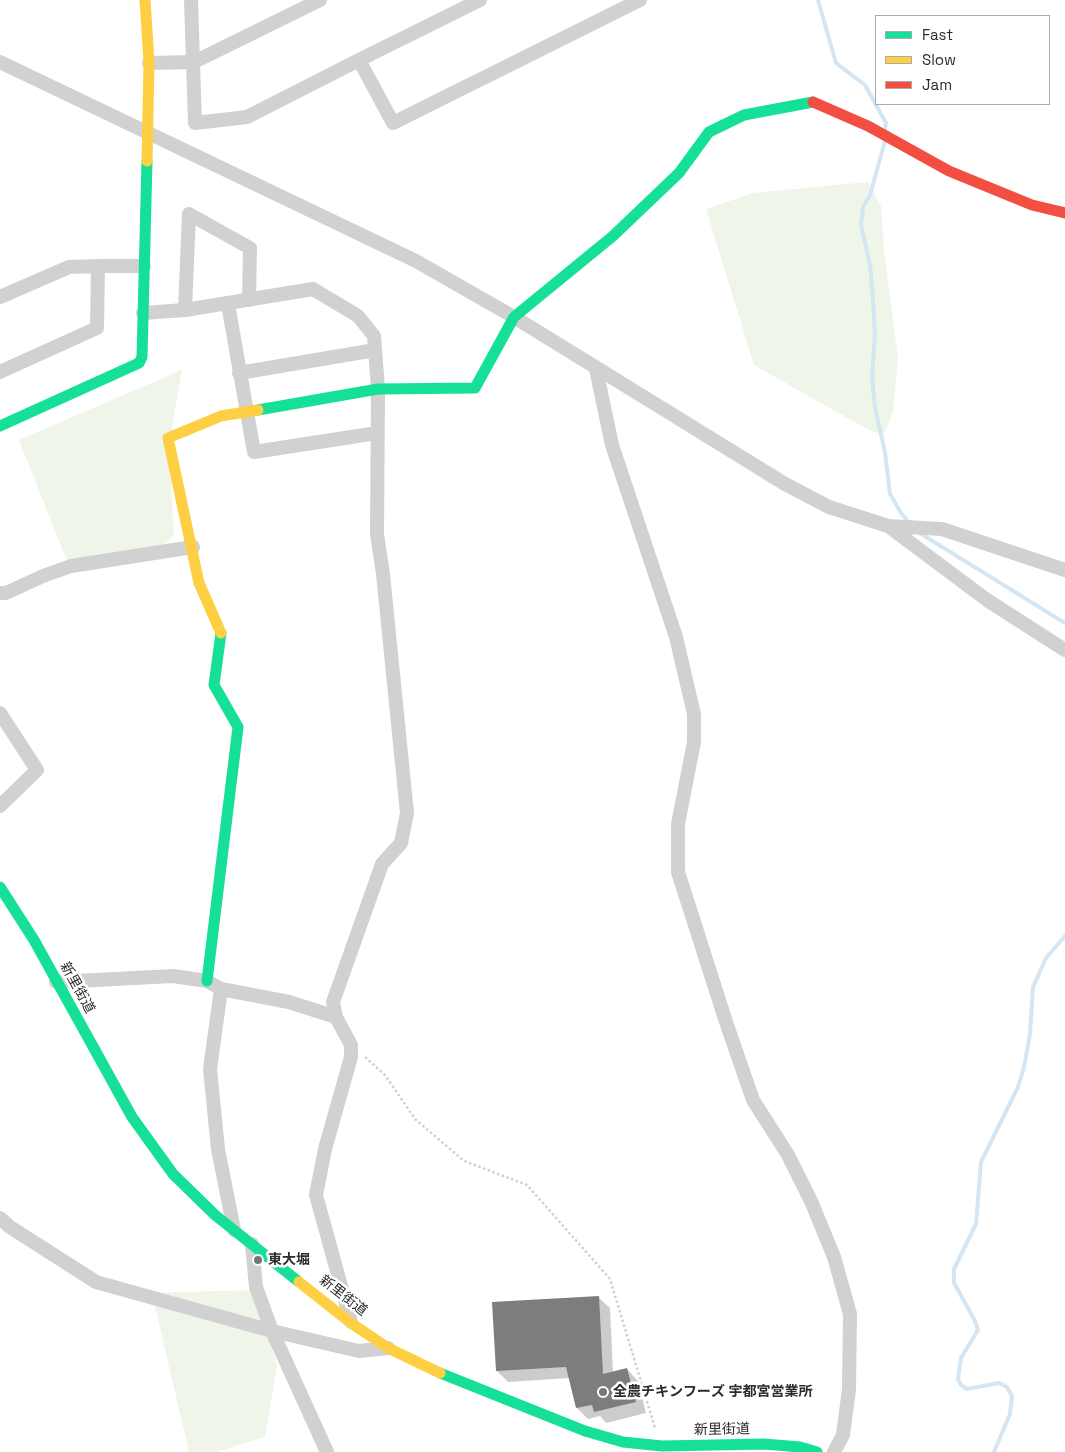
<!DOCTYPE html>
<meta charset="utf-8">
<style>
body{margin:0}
#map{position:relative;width:1065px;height:1452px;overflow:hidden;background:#fff;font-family:"Space Grotesk",sans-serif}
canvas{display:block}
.legend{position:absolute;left:875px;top:15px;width:175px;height:90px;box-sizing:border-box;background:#fff;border:1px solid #ababab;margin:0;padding:6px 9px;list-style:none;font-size:15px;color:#2c2c2c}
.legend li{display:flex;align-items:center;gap:10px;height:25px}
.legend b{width:25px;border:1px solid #ababab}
</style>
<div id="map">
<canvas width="1065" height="1452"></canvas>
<ul class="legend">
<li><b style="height:6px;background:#16e098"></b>Fast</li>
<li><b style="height:6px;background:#ffcf43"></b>Slow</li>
<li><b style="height:6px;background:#f24e42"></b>Jam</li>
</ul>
</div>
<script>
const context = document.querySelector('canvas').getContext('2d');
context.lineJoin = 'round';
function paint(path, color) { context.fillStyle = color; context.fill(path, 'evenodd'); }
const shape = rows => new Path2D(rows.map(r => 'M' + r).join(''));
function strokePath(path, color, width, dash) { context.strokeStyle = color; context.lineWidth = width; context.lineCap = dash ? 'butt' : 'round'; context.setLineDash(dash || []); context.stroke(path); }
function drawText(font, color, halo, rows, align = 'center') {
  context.font = font + ' "Space Grotesk","Noto Sans JP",sans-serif'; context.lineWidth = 5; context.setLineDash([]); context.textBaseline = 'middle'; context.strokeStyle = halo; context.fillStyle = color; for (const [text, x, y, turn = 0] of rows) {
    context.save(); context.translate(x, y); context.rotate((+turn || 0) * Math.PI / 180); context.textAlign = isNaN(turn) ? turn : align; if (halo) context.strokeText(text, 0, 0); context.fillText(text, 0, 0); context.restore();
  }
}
paint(shape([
 [868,182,881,206,884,251,898,358,893,412,884,434,873,432,851,420,754,365,706,209,753,193],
 [182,370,169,445,174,535,149,558,69,566,19,440],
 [255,1290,277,1366,265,1437,216,1452,189,1452,152,1293]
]), '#eff5e9');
paint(shape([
 [598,1297,610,1308,613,1373,627,1369,638,1381,646,1413,606,1423,600,1416,588,1419,577,1408,570,1378,508,1382,497,1371]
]), '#0003');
strokePath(shape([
 [818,0,836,63,865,85,886,123,885,129],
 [885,141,870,195,863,207,861,225,870,265,873,299,875,335,872,376,875,408,885,452,890,494,901,513,910,524],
 [918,532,1065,623],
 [994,1452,1010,1414,1012,1396,1007,1387,999,1383,967,1389,961,1385,958,1379,961,1358,978,1330,974,1319,954,1283,954,1269,976,1224,981,1162,1018,1087,1024,1067,1030,1034,1033,987,1046,958,1065,936]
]), '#d4e6f3', 4);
paint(shape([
 [599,1296,603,1374,627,1368,636,1402,594,1412,592,1405,576,1408,566,1367,496,1371,492,1302]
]), '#7d7d7d');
strokePath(shape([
 [365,1057,385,1075,415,1119,464,1161,527,1185,610,1279,655,1428]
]), '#d1d1d1', 2.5, [2.5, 2.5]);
strokePath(shape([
 [191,0,195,123,247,117,359,60,393,123,640,0],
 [359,60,480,0],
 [0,62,416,261,514,317,785,484,829,507,888,526,942,529,1065,570],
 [149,63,194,62,320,0],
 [0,297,69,267,98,266],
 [228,304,254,452,377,433],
 [185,310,189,214,250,248,249,300],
 [143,313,185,310,313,289,358,316,374,336,378,389,377,534,383,574,407,813,401,843,382,864,333,1002,336,1017,351,1045,351,1057,325,1149,316,1195,351,1322],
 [596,369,612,445,676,637,694,714,694,742,678,824,678,872,726,1022,753,1100,788,1155,811,1201,834,1257,850,1314,849,1389,843,1435,834,1452],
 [0,372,97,328,98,266,144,266],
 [239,373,375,350],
 [888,526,987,600,1065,650],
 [0,593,6,593,43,576,71,566,193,547],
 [0,713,37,770,0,806],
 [56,982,173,976,207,981,221,989,289,1002,336,1017],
 [221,989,210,1069,218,1149,234,1230],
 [0,1218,10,1227,96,1282,272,1331,359,1351,388,1348],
 [252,1244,256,1287,272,1331,327,1452]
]), '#d1d1d1', 14);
strokePath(shape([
 [258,410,378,389,475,388,514,317,613,236,679,173,709,132,744,115,813,102],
 [0,426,139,363,142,357,147,161],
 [0,887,34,940,132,1117,173,1174,215,1215,299,1282],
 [207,981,238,727,214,685,221,633],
 [440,1373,585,1431,623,1442,662,1446,764,1444,800,1447,817,1452]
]), '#16e098', 11);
strokePath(shape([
 [145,0,149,63,147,161],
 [221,633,199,583,168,438,221,416,258,410],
 [299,1282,351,1323,388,1348,440,1373]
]), '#ffcf43', 11);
strokePath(shape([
 [813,102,868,126,949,171,1032,205,1065,213]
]), '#f24e42', 11);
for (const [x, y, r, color] of [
 [258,1260,5,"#767676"],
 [603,1392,5,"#767676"]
]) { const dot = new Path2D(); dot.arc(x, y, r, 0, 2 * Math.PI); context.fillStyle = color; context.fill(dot); strokePath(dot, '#fff', 2); }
drawText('14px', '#2c2c2c', '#fff', [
 ["新里街道",77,988,61],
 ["新里街道",343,1296,38],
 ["新里街道",722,1430,-1]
]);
drawText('bold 14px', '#2c2c2c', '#fff', [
 ["東大堀",268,1260],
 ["全農チキンフーズ 宇都宮営業所",613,1392]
], 'left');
</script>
